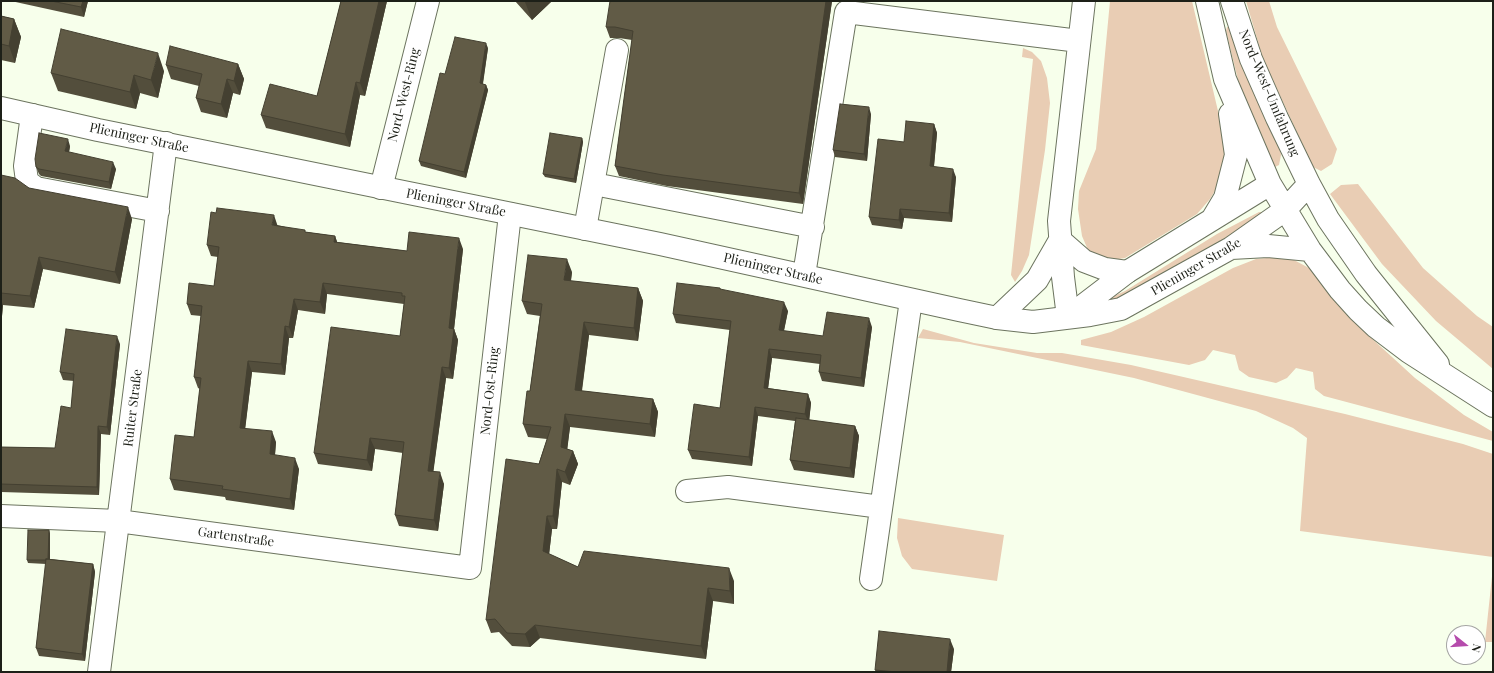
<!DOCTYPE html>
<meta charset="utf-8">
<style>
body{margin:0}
#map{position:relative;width:1494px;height:673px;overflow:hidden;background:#f7ffeb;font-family:"Playfair Display",serif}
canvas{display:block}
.frame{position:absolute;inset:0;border:2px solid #1d2018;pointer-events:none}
.north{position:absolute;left:1446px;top:625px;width:40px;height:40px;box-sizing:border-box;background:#fff;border:1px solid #a5a6a3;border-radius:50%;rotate:107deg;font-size:11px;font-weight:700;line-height:16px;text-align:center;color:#1d2018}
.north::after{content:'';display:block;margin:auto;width:14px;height:18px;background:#b54bac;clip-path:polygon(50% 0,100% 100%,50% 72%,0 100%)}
</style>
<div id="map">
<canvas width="1494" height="673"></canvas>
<div class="frame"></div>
<div class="north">N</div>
</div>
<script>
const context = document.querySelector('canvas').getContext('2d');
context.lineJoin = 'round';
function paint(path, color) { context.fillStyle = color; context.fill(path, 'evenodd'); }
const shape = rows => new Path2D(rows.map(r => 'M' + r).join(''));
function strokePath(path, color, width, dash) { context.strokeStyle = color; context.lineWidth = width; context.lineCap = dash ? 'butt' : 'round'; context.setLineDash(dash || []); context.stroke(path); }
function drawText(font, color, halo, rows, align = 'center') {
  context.font = font + ' "Playfair Display",serif'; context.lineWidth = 4; context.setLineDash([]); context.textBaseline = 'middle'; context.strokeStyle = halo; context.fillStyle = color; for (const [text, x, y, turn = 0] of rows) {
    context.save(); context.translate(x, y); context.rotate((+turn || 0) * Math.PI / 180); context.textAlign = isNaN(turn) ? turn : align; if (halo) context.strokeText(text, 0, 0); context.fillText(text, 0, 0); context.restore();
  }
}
paint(shape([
 [1110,1,1192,1,1218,111,1225,131,1227,155,1221,181,1210,199,1197,214,1125,258,1107,261,1094,256,1088,250,1082,236,1078,209,1079,191,1096,149],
 [1246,1,1269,1,1277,27,1337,149,1332,164,1321,171,1313,167,1263,59],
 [1232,26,1278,131,1281,155,1279,165,1275,167,1272,165,1241,92,1226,31,1227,27],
 [1023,48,1032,52,1041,61,1047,78,1050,103,1045,150,1029,255,1022,271,1015,282,1011,275,1033,59,1022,57],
 [1358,184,1423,268,1477,316,1493,327,1493,369,1436,321,1382,264,1330,194,1341,185],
 [1259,212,1264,212,1265,216,1131,296,1099,303,1125,291,1217,234],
 [1277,257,1294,260,1309,268,1357,325,1415,378,1464,415,1493,432,1493,441,1324,396,1315,389,1313,372,1296,368,1287,378,1276,383,1249,377,1239,370,1235,355,1213,350,1205,360,1189,365,1081,345,1081,340,1111,332,1144,317,1233,268,1256,259],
 [923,329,974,343,1037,353,1062,353,1131,365,1345,414,1463,444,1493,454,1493,557,1300,531,1307,438,1293,428,1256,411,1134,378,960,342,918,338],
 [898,518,1004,535,997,581,912,569,902,556,897,538],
 [1493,567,1493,642,1485,642]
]), '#e9cdb4');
const minor = shape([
 [32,115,25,166,27,181,36,188,158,211],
 [594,184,813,227],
 [381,188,428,1],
 [585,229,617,50],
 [1060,240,1084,261,1105,269,1127,272],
 [804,275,846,12,1079,41],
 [1068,317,1063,277,1059,221,1084,1],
 [997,318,1037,280,1060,240],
 [687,491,728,487,881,507],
 [1,516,118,521,470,568,510,214],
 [871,579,911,300],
 [99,672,166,143]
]);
const major = shape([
 [1207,1,1225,79,1270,184,1310,250,1340,290,1358,310,1376,327,1409,352,1493,406],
 [1232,1,1251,59,1277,118,1309,184,1328,219,1366,274,1438,364],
 [1,108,98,130,660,244,959,310,997,318,1033,322,1090,315,1121,309,1231,248,1285,210,1309,184],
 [1213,218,1225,198,1236,155,1230,114],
 [1231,248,1268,246,1310,250],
 [1068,317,1127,272,1270,184]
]);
strokePath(minor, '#6c745f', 24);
strokePath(major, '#6c745f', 24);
strokePath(minor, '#fff', 22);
strokePath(major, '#fff', 22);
paint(shape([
 [11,1,88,1,84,17],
 [341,1,387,1,365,96,360,95,350,147,266,128,261,115,317,96],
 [515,1,552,1,532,20],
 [832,1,803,204,667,186,619,176,615,166,632,40,619,38,610,38,606,27],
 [1,16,14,19,21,37,15,63,1,60],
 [488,48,483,84,486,85,488,90,466,178,421,166,419,161,445,74],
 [238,64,244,79,240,95,233,93,227,118,201,112,196,98,199,86,171,79,166,65],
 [164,71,158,98,140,93,136,109,58,91,51,73],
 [871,114,867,161,835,157,833,150],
 [934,124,937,133,934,167,956,177,952,222,904,218,902,229,872,225,869,217,904,142],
 [582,138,583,142,576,183,545,177,543,174],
 [70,146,69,152,116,169,111,189,41,176,39,174,36,167],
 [1,175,29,188,132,219,120,284,43,269,34,308,3,305,1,327],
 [277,225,306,232,335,236,337,242,407,251,463,249,454,329,458,340,453,379,446,378,433,472,444,484,438,531,399,526,395,515,403,453,375,449,372,471,318,464,314,453,400,336,404,304,327,294,325,314,298,310,293,338,289,338,285,375,252,372,245,428,276,442,275,455,299,469,294,510,226,500,225,497,174,490,170,479,194,437,200,389,198,388,194,377,201,316,191,315,187,304,214,286,218,257,211,256,207,245],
 [572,272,571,281,638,288,643,301,638,341,589,335,582,391,653,399,658,412,655,437,570,427,567,449,573,451,578,464,570,485,562,482,557,529,552,529,549,554,578,567,734,581,734,604,713,601,706,659,540,638,530,647,512,646,499,632,491,633,486,620,547,439,528,437,523,424,530,391,540,316,527,314,522,301],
 [720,288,721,290,788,311,784,331,823,336,872,327,864,387,822,381,819,372,820,364,772,358,768,388,808,394,811,403,809,420,855,426,859,436,854,478,794,470,790,460,795,421,758,416,752,466,692,459,688,450,720,408,730,330,676,323,673,314],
 [120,344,110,435,101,434,99,495,1,492,1,447,55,448,71,408,74,381,63,380,60,372],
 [49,530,50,534,50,559,93,564,95,572,85,661,39,656,36,648,46,564,28,563,27,560],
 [954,649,951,672,876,672,875,670]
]), '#534e3c');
paint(shape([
 [83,1,88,1,84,17,81,7],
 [379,1,387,1,365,96,360,83],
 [527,1,552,1,532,20,525,2],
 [826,1,832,1,803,204,799,193],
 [14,19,21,37,15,63,9,46],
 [486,43,488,48,482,88,480,83],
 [158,53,164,71,158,98,151,80],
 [238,64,244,79,240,95,234,81],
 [134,75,140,93,136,109,130,92],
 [227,79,233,93,227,118,221,104],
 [356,82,360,95,350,147,345,134],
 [486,85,488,90,466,178,464,172],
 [869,107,871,114,867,161,864,154],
 [934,124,937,133,933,175,930,166],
 [582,138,583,142,576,183,574,179],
 [68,139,70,146,68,158,65,151],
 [113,162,116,169,111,189,109,182],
 [953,169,956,177,952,222,949,213],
 [128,207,132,219,120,284,115,272],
 [900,209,904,218,902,229,899,220],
 [274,215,278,227,272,225],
 [335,236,339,247,334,242],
 [459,238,463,249,454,329,458,340,453,379,449,368,449,328],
 [39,257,43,269,34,308,30,296],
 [567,259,572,272,569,293,564,280],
 [323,283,327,294,325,314,320,302],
 [638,288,643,301,638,341,634,328],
 [1,299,3,305,1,327],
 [294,299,298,310,293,338,289,327],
 [784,302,788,311,782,339,779,330],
 [869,318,872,327,864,387,861,378],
 [584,322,589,335,580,403,575,390],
 [285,326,289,338,285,375,281,364],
 [117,336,120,344,110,435,107,427],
 [769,349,772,358,767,397,764,388],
 [248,361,252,372,244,439,240,428],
 [442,367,446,378,432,482,428,471],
 [808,394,811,403,809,423,805,414],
 [653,399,658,412,655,437,650,424],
 [755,407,758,416,752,466,749,457],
 [565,414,570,427,566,460,561,447],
 [98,426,101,434,99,495,97,487],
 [855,426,859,436,854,478,850,468],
 [272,431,276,442,274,466,270,454],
 [370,438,375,449,372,471,367,460],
 [573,451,578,464,570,485,565,472],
 [295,458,299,469,294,510,290,499],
 [557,469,562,482,557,529,553,516],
 [440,472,444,484,438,531,434,520],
 [547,516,552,529,548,564,543,551],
 [49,530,50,534,50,564,48,560],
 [93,564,95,572,85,661,82,654],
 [729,568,734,581,734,604,730,591],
 [708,588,713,601,706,659,701,646],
 [535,625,540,638,530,647,525,634],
 [950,639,954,649,951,672,947,672]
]), '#444031');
const building = shape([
 [51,1,83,1,81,7,51,1],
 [341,1,379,1,360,83,356,82,345,134,261,115,270,84,317,96,341,1],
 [610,1,826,1,799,193,663,175,615,166,633,31,615,27,606,27,610,1],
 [1,16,14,19,9,46,1,44,1,16],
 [61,29,158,53,151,80,134,75,130,92,51,73,61,29],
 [455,37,486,43,480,83,486,85,464,172,419,161,440,73,445,74,455,37],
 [170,46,238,64,234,81,227,79,221,104,196,98,202,74,166,65,170,46],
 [840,104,869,107,864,154,833,150,840,104],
 [906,121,934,124,930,166,953,169,949,213,900,209,899,220,869,217,878,139,904,142,906,121],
 [39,133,68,139,65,151,113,162,109,182,39,169,36,167,35,159,39,133],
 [550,133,582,138,574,179,543,174,550,133],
 [1,175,15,178,29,188,128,207,115,272,39,257,30,296,1,293,1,175],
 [217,208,274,215,272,225,305,230,305,232,335,236,334,242,407,251,409,232,459,238,449,328,454,329,449,368,442,367,428,471,440,472,434,520,395,515,404,442,370,438,367,460,314,453,331,327,400,336,405,296,402,296,402,293,323,283,320,302,294,299,289,327,285,326,281,364,248,361,240,428,272,431,270,454,295,458,290,499,222,489,223,486,170,479,175,435,194,437,201,378,194,377,202,306,187,304,189,283,214,286,219,247,207,245,211,212,216,213,217,208],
 [528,255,567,259,564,280,638,288,634,328,584,322,575,390,653,399,650,424,565,414,561,447,573,451,565,472,557,469,553,516,547,516,543,551,578,567,584,551,729,568,730,591,708,588,701,646,535,625,525,634,507,633,495,619,486,620,506,459,539,464,551,427,523,424,527,391,530,391,542,304,522,301,528,255],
 [677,283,720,288,720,289,784,302,779,330,823,336,827,312,869,318,861,378,819,372,821,355,769,349,764,388,808,394,805,414,755,407,749,457,688,450,694,404,720,408,731,321,673,314,677,283],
 [66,329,117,336,107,427,98,426,97,487,1,484,1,447,55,448,61,406,71,408,74,374,60,372,66,329],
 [796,418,855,426,850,468,790,460,796,418],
 [28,530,49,530,48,559,46,559,46,560,27,560,28,530],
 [46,559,93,564,82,654,36,648,46,559],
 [879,631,950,639,947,672,897,672,875,670,879,631]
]);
paint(building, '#615b46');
strokePath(building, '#444031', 1);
drawText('13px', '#1d2018', '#fff', [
 ["Nord-West-Umfahrung",1269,93,67],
 ["Nord-West-Ring",404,95,-76],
 ["Plieninger Straße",139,138,12],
 ["Plieninger Straße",456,203,11],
 ["Plieninger Straße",1196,267,-30],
 ["Plieninger Straße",773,269,13],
 ["Nord-Ost-Ring",490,391,-84],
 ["Ruiter Straße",133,408,-83],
 ["Gartenstraße",236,537,8]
]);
</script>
